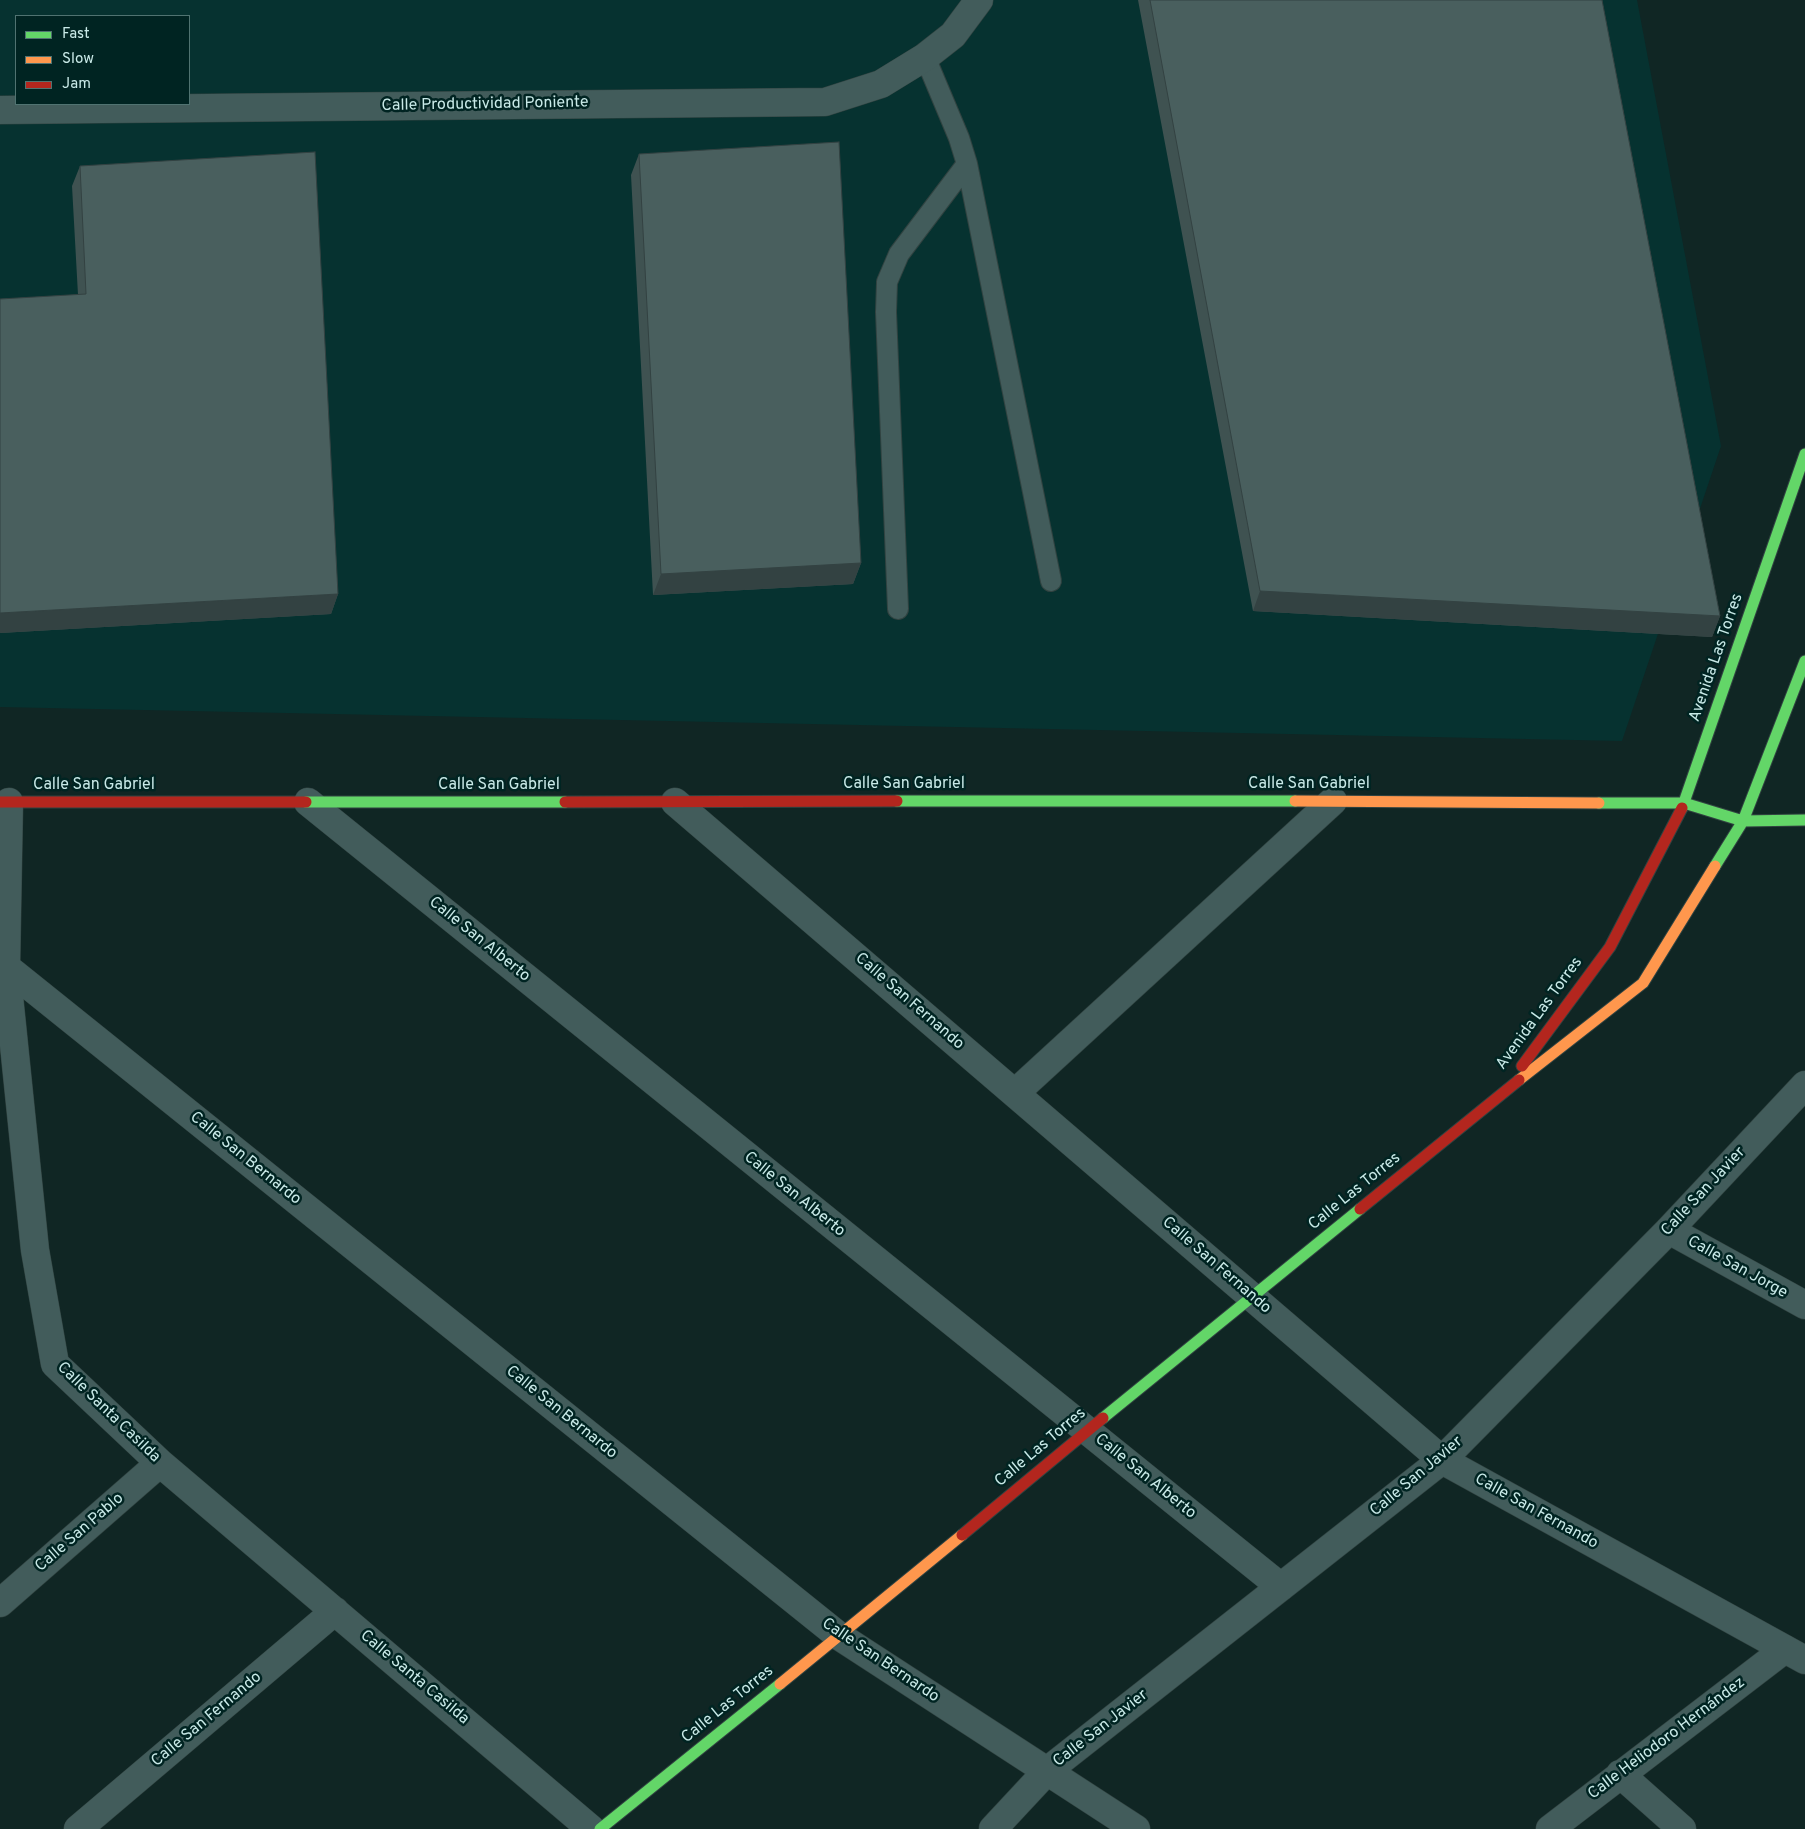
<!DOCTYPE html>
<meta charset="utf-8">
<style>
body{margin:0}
#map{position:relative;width:1805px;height:1829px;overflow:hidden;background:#102624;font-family:Overpass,sans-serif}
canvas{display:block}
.legend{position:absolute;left:15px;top:15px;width:175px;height:90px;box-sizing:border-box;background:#002422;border:1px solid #507371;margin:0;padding:6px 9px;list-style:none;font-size:15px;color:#c9eae8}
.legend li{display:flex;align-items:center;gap:10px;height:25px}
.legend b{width:25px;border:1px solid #507371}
</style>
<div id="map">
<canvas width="1805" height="1829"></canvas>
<ul class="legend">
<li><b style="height:6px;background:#63d668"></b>Fast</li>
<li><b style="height:6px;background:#ff974d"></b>Slow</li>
<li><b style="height:6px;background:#b3261e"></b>Jam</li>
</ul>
</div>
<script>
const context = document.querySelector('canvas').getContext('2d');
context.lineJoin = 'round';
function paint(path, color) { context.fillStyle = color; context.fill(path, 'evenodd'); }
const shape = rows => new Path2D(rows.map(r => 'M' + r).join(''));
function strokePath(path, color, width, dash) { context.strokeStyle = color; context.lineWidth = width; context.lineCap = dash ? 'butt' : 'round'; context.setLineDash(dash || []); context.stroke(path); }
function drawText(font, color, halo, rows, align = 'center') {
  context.font = font + ' Overpass,sans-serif'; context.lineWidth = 5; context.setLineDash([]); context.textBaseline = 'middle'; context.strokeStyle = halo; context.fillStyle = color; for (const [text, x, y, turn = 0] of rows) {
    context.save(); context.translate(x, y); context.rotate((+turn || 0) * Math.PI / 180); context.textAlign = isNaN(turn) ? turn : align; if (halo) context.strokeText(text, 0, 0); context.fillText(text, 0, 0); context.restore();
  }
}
paint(shape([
 [0,0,1637,0,1721,446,1622,741,0,707],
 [16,16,189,16,189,104,16,104]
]), '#063230');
const lane = shape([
 [925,57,959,138,967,164,1051,581],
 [898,609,886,312,887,282,899,254,967,164]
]);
const street = shape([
 [0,110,825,102,881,84,925,57,953,35,979,0],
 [9,802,6,967,35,1250,55,1364,160,1463,591,1829],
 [308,802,1281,1587],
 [675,802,1442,1460,1805,1660],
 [6,967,839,1636,1136,1829],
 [1015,1093,1333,801],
 [1669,1230,1805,1305],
 [0,1603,160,1463],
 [1620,1774,1682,1829],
 [78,1829,335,1611],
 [993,1829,1047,1771,1442,1460,1669,1230,1805,1085],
 [1550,1829,1785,1649]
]);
const fast = shape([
 [897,801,1295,801],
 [306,802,565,802],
 [1599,803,1684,803,1743,821,1805,820],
 [1682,808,1805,454],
 [1715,866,1743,821,1805,661],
 [1103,1418,1360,1209],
 [600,1829,780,1684]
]);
const slow = shape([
 [1295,801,1599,803],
 [1519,1080,1643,983,1715,866],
 [780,1684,962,1535]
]);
const jam = shape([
 [0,802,306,802],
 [565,802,897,801],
 [1522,1066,1610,947,1682,808],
 [1360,1209,1519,1080],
 [962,1535,1103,1418]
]);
strokePath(lane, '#314341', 22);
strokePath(street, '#314341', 29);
strokePath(fast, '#314341', 13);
strokePath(slow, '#314341', 13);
strokePath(jam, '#314341', 13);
strokePath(lane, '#425c5b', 20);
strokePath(street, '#425c5b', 28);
strokePath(fast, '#63d668', 11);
strokePath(slow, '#ff974d', 11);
strokePath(jam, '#b3261e', 11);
paint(shape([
 [1138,0,1602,0,1720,616,1712,637,1253,611],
 [639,154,861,563,853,584,653,595,631,175],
 [80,166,338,594,331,614,0,633,0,299,78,295,72,186]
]), '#3f5251');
paint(shape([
 [861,563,853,584,653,595,661,574],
 [1260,591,1720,616,1712,637,1253,611],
 [338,594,331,614,0,633,0,613]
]), '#334242');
const building = shape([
 [1150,0,1602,0,1720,616,1260,591,1150,0],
 [839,142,861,563,661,574,639,154,839,142],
 [315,152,338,594,0,613,0,299,86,294,80,166,315,152]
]);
paint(building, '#495f5e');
strokePath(building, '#334242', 1);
drawText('16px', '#c9eae8', '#002422', [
 ["Calle Productividad Poniente",485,105,-1],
 ["Avenida Las Torres",1717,658,-71],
 ["Calle San Gabriel",904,785],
 ["Calle San Gabriel",1309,785],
 ["Calle San Gabriel",94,786],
 ["Calle San Gabriel",499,786],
 ["Calle San Alberto",479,940,39],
 ["Calle San Fernando",909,1002,41],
 ["Avenida Las Torres",1540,1014,-54],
 ["Calle San Bernardo",245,1159,39],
 ["Calle Las Torres",1355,1192,-39],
 ["Calle San Javier",1704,1192,-47],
 ["Calle San Alberto",794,1195,39],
 ["Calle San Fernando",1216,1266,41],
 ["Calle San Jorge",1737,1268,29],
 ["Calle Santa Casilda",108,1413,44],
 ["Calle San Bernardo",561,1413,39],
 ["Calle Las Torres",1041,1448,-40],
 ["Calle San Alberto",1145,1477,39],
 ["Calle San Javier",1417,1477,-40],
 ["Calle San Fernando",1536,1512,29],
 ["Calle San Pablo",80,1533,-41],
 ["Calle San Bernardo",880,1661,34],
 ["Calle Santa Casilda",414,1678,40],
 ["Calle Las Torres",728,1705,-39],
 ["Calle San Fernando",207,1720,-40],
 ["Calle San Javier",1101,1729,-38],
 ["Calle Heliodoro Hernández",1667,1739,-37]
]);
</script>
